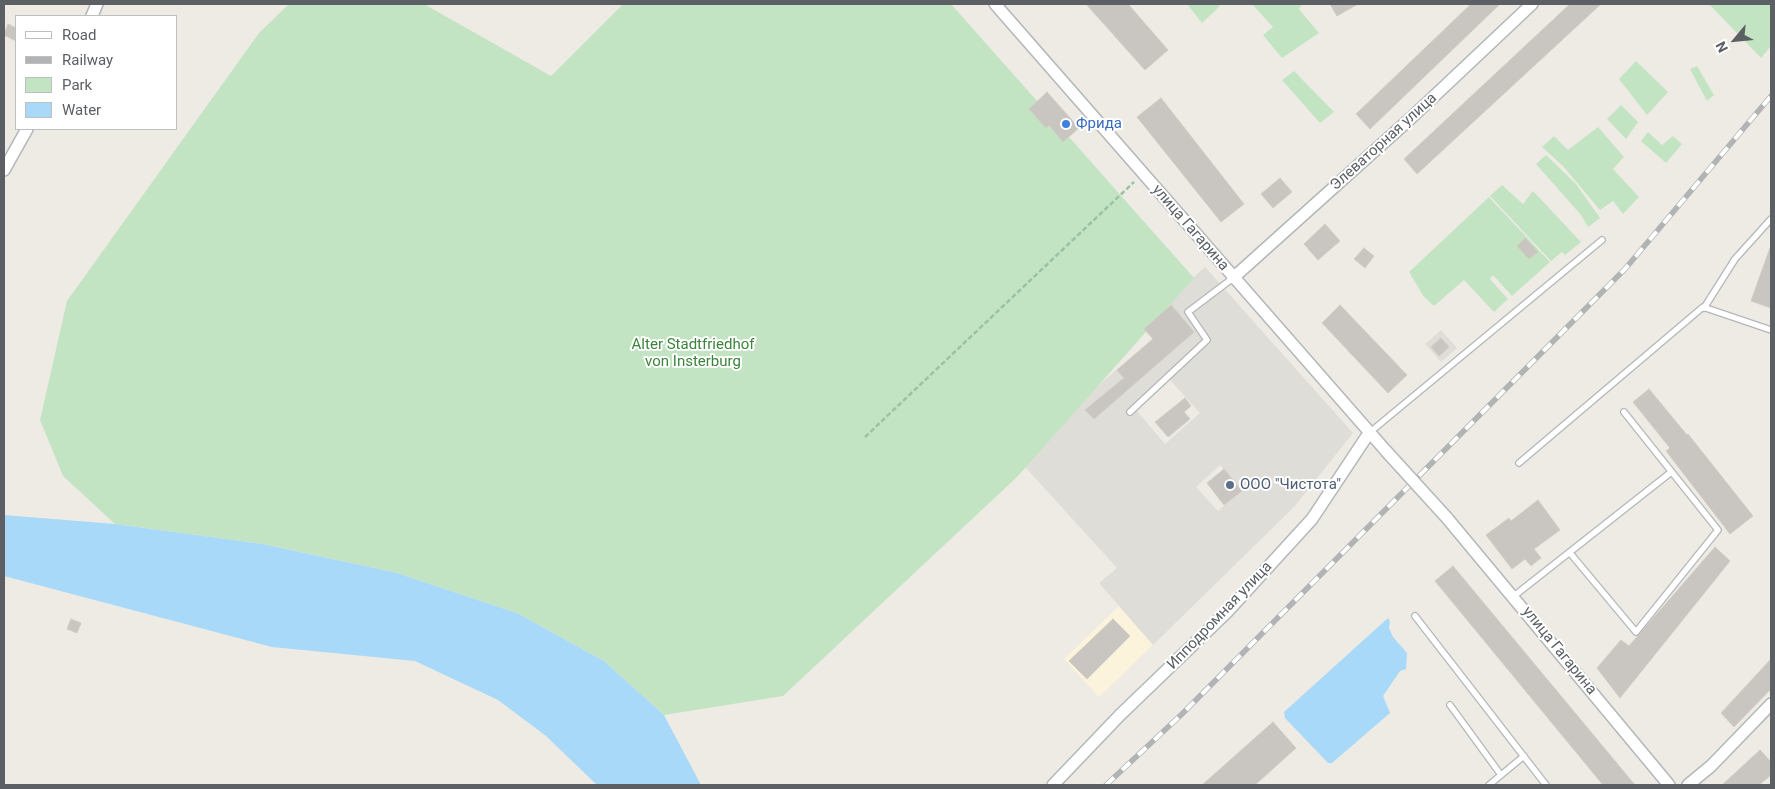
<!DOCTYPE html>
<meta charset="utf-8">
<style>
body{margin:0}
#map{position:relative;width:1775px;height:789px;overflow:hidden;background:#eeebe4;font-family:Roboto,sans-serif}
canvas{display:block}
.frame{position:absolute;inset:0;border:5px solid #5c6064;pointer-events:none}
.legend{position:absolute;left:15px;top:15px;width:162px;height:115px;box-sizing:border-box;background:#fff;border:1px solid #bebfc1;margin:0;padding:6px 9px;list-style:none;font-size:15px;color:#5c6064}
.legend li{display:flex;align-items:center;gap:10px;height:25px}
.legend b{width:25px;border:1px solid #bebfc1}
.north{position:absolute;left:1710px;top:15px;width:50px;height:50px;-webkit-text-stroke:4px #fff;paint-order:stroke;rotate:242deg;font-size:14px;font-weight:700;line-height:20px;text-align:center;color:#5c6064}
.north::after{content:'';display:block;margin:auto;width:18px;height:22px;background:#5c6064;clip-path:polygon(50% 0,100% 100%,50% 72%,0 100%)}
</style>
<div id="map">
<canvas width="1775" height="789"></canvas>
<div class="frame"></div>
<ul class="legend">
<li><b style="height:6px;background:#fff"></b>Road</li>
<li><b style="height:6px;background:#b2b3b4"></b>Railway</li>
<li><b style="height:14px;background:#c3e4c2"></b>Park</li>
<li><b style="height:14px;background:#a8d9f9"></b>Water</li>
</ul>
<div class="north">N</div>
</div>
<script>
const context = document.querySelector('canvas').getContext('2d');
context.lineJoin = 'round';
function paint(path, color) { context.fillStyle = color; context.fill(path, 'evenodd'); }
const shape = rows => new Path2D(rows.map(r => 'M' + r).join(''));
function strokePath(path, color, width, dash) { context.strokeStyle = color; context.lineWidth = width; context.lineCap = dash ? 'butt' : 'round'; context.setLineDash(dash || []); context.stroke(path); }
function drawText(font, color, halo, rows, align = 'center') {
  context.font = font + ' Roboto,sans-serif'; context.lineWidth = 4; context.setLineDash([]); context.textBaseline = 'middle'; context.strokeStyle = halo; context.fillStyle = color; for (const [text, x, y, turn = 0] of rows) {
    context.save(); context.translate(x, y); context.rotate((+turn || 0) * Math.PI / 180); context.textAlign = isNaN(turn) ? turn : align; if (halo) context.strokeText(text, 0, 0); context.fillText(text, 0, 0); context.restore();
  }
}
paint(shape([
 [1119,606,1153,645,1099,697,1064,659]
]), '#fbf3db');
paint(shape([
 [1205,267,1353,433,1294,507,1153,645,1099,583,1117,568,1016,457,1152,339,1171,306,1167,301],
 [1170,380,1200,413,1165,444,1136,410],
 [1220,465,1242,490,1218,511,1196,487],
 [1441,330,1457,348,1441,362,1425,344]
]), '#dfddd8');
paint(shape([
 [289,4,424,4,551,76,623,4,951,4,1194,278,1017,477,783,696,664,715,604,661,517,613,397,573,263,544,115,524,63,476,40,420,67,301,259,33],
 [1187,4,1218,4,1220,6,1202,23],
 [1252,4,1302,4,1299,9,1319,33,1282,58,1263,35,1273,27],
 [1709,4,1771,4,1771,46,1761,58],
 [1636,61,1668,92,1647,115,1619,79],
 [1697,66,1714,95,1707,101,1690,69],
 [1294,71,1334,112,1320,123,1282,80],
 [1621,105,1638,122,1626,139,1607,119],
 [1598,127,1624,157,1613,169,1639,197,1623,214,1613,201,1600,210,1563,166,1542,147,1554,136,1568,150],
 [1648,132,1662,145,1673,136,1682,144,1666,163,1641,141],
 [1546,155,1576,184,1600,218,1588,227,1581,215,1536,164],
 [1502,185,1523,204,1533,191,1581,242,1565,255,1562,252,1551,261,1490,196],
 [1489,197,1550,262,1512,296,1493,275,1490,279,1508,299,1494,312,1464,280,1434,306,1424,297,1409,272]
]), '#c3e4c2');
paint(shape([
 [4,515,115,524,263,544,397,573,517,613,604,661,664,715,701,785,597,785,546,736,498,700,415,661,272,647,4,576],
 [1388,618,1390,621,1389,628,1393,637,1407,653,1406,669,1400,671,1383,696,1390,713,1332,763,1328,763,1285,718,1284,712]
]), '#a8d9f9');
const building = shape([
 [1086,4,1128,4,1168,50,1145,70,1086,4],
 [1330,4,1358,4,1337,16,1330,4],
 [1471,4,1500,4,1370,129,1356,114,1471,4],
 [1570,4,1601,4,1417,174,1404,159,1570,4],
 [8,24,16,28,16,41,4,35,8,24],
 [1047,92,1079,128,1063,142,1049,125,1046,128,1029,109,1047,92],
 [1161,98,1244,204,1221,222,1137,117,1161,98],
 [1280,178,1292,192,1273,208,1261,194,1280,178],
 [1325,224,1340,241,1318,260,1304,244,1325,224],
 [1525,238,1538,252,1529,259,1517,246,1525,238],
 [1364,248,1374,256,1365,268,1354,259,1364,248],
 [1770,248,1771,248,1771,308,1751,301,1770,248],
 [1171,305,1194,332,1094,419,1085,410,1124,378,1117,370,1153,339,1144,329,1171,305],
 [1340,305,1407,375,1388,393,1322,323,1340,305],
 [1441,338,1449,347,1439,356,1431,347,1441,338],
 [1649,389,1687,435,1688,434,1753,516,1730,534,1666,451,1670,448,1633,402,1649,389],
 [1185,398,1191,406,1184,412,1190,419,1168,437,1155,422,1185,398],
 [1224,469,1242,491,1224,505,1207,483,1224,469],
 [1538,500,1560,530,1534,549,1541,558,1531,566,1525,559,1512,569,1486,535,1509,518,1511,521,1538,500],
 [1715,547,1730,561,1620,698,1597,668,1621,640,1629,646,1715,547],
 [1453,566,1635,785,1603,785,1435,581,1453,566],
 [71,619,81,623,77,633,67,629,71,619],
 [1113,619,1130,636,1087,679,1069,661,1113,619],
 [1771,659,1771,689,1734,727,1721,713,1771,659],
 [1273,722,1296,748,1255,785,1202,785,1273,722],
 [1760,750,1771,762,1771,775,1759,785,1722,785,1760,750]
]);
paint(building, '#c9c6c1');
strokePath(building, '#d2cdc3', 1);
const lane = shape([
 [1704,308,1735,259,1771,219],
 [1130,412,1207,340,1188,312,1233,278],
 [1369,433,1602,240],
 [1519,463,1703,307,1771,330],
 [1570,553,1636,632,1718,530,1624,412],
 [1514,596,1670,473],
 [1415,616,1546,785],
 [1450,705,1501,775],
 [1489,785,1524,756]
]);
const street = shape([
 [995,4,1386,451],
 [92,16,97,4],
 [4,170,27,129],
 [1233,278,1411,118,1532,4],
 [1447,518,1669,785],
 [1053,785,1120,715,1227,612,1312,519,1369,433],
 [1688,785,1711,766,1771,704]
]);
strokePath(lane, '#b4b7ba', 8);
strokePath(street, '#b4b7ba', 14);
strokePath(shape([
 [865,437,1134,182]
]), '#9ac2a4', 2.5, [5, 2.5]);
strokePath(lane, '#fff', 5.5);
strokePath(street, '#fff', 11);
const rail = shape([
 [1106,785,1182,714,1625,269,1771,96]
]);
strokePath(rail, '#b2b3b4', 5.5);
strokePath(rail, '#fff', 4, [11]);
const streetBridge = shape([
 [1386,451,1447,518]
]);
strokePath(streetBridge, '#b4b7ba', 14, []);
strokePath(streetBridge, '#fff', 11);
for (const [x, y, r, color] of [
 [1066,124,5,"#3f7fe0"],
 [1230,485,5,"#5c6f8a"]
]) { const dot = new Path2D(); dot.arc(x, y, r, 0, 2 * Math.PI); context.fillStyle = color; context.fill(dot); strokePath(dot, '#fff', 2); }
drawText('15px', '#366cbe', '#fff', [
 ["Фрида",1076,124]
], 'left');
drawText('15px', '#5c6064', '#fff', [
 ["Элеваторная улица",1384,142,-42],
 ["улица Гагарина",1190,228,49],
 ["Ипподромная улица",1220,616,-46],
 ["улица Гагарина",1559,651,51]
]);
drawText('15px', '#3b843b', '#fff', [
 ["Alter Stadtfriedhof",693,345],
 ["von Insterburg",693,362]
]);
drawText('15px', '#4e5e75', '#fff', [
 ["ООО \"Чистота\"",1240,485]
], 'left');
</script>
